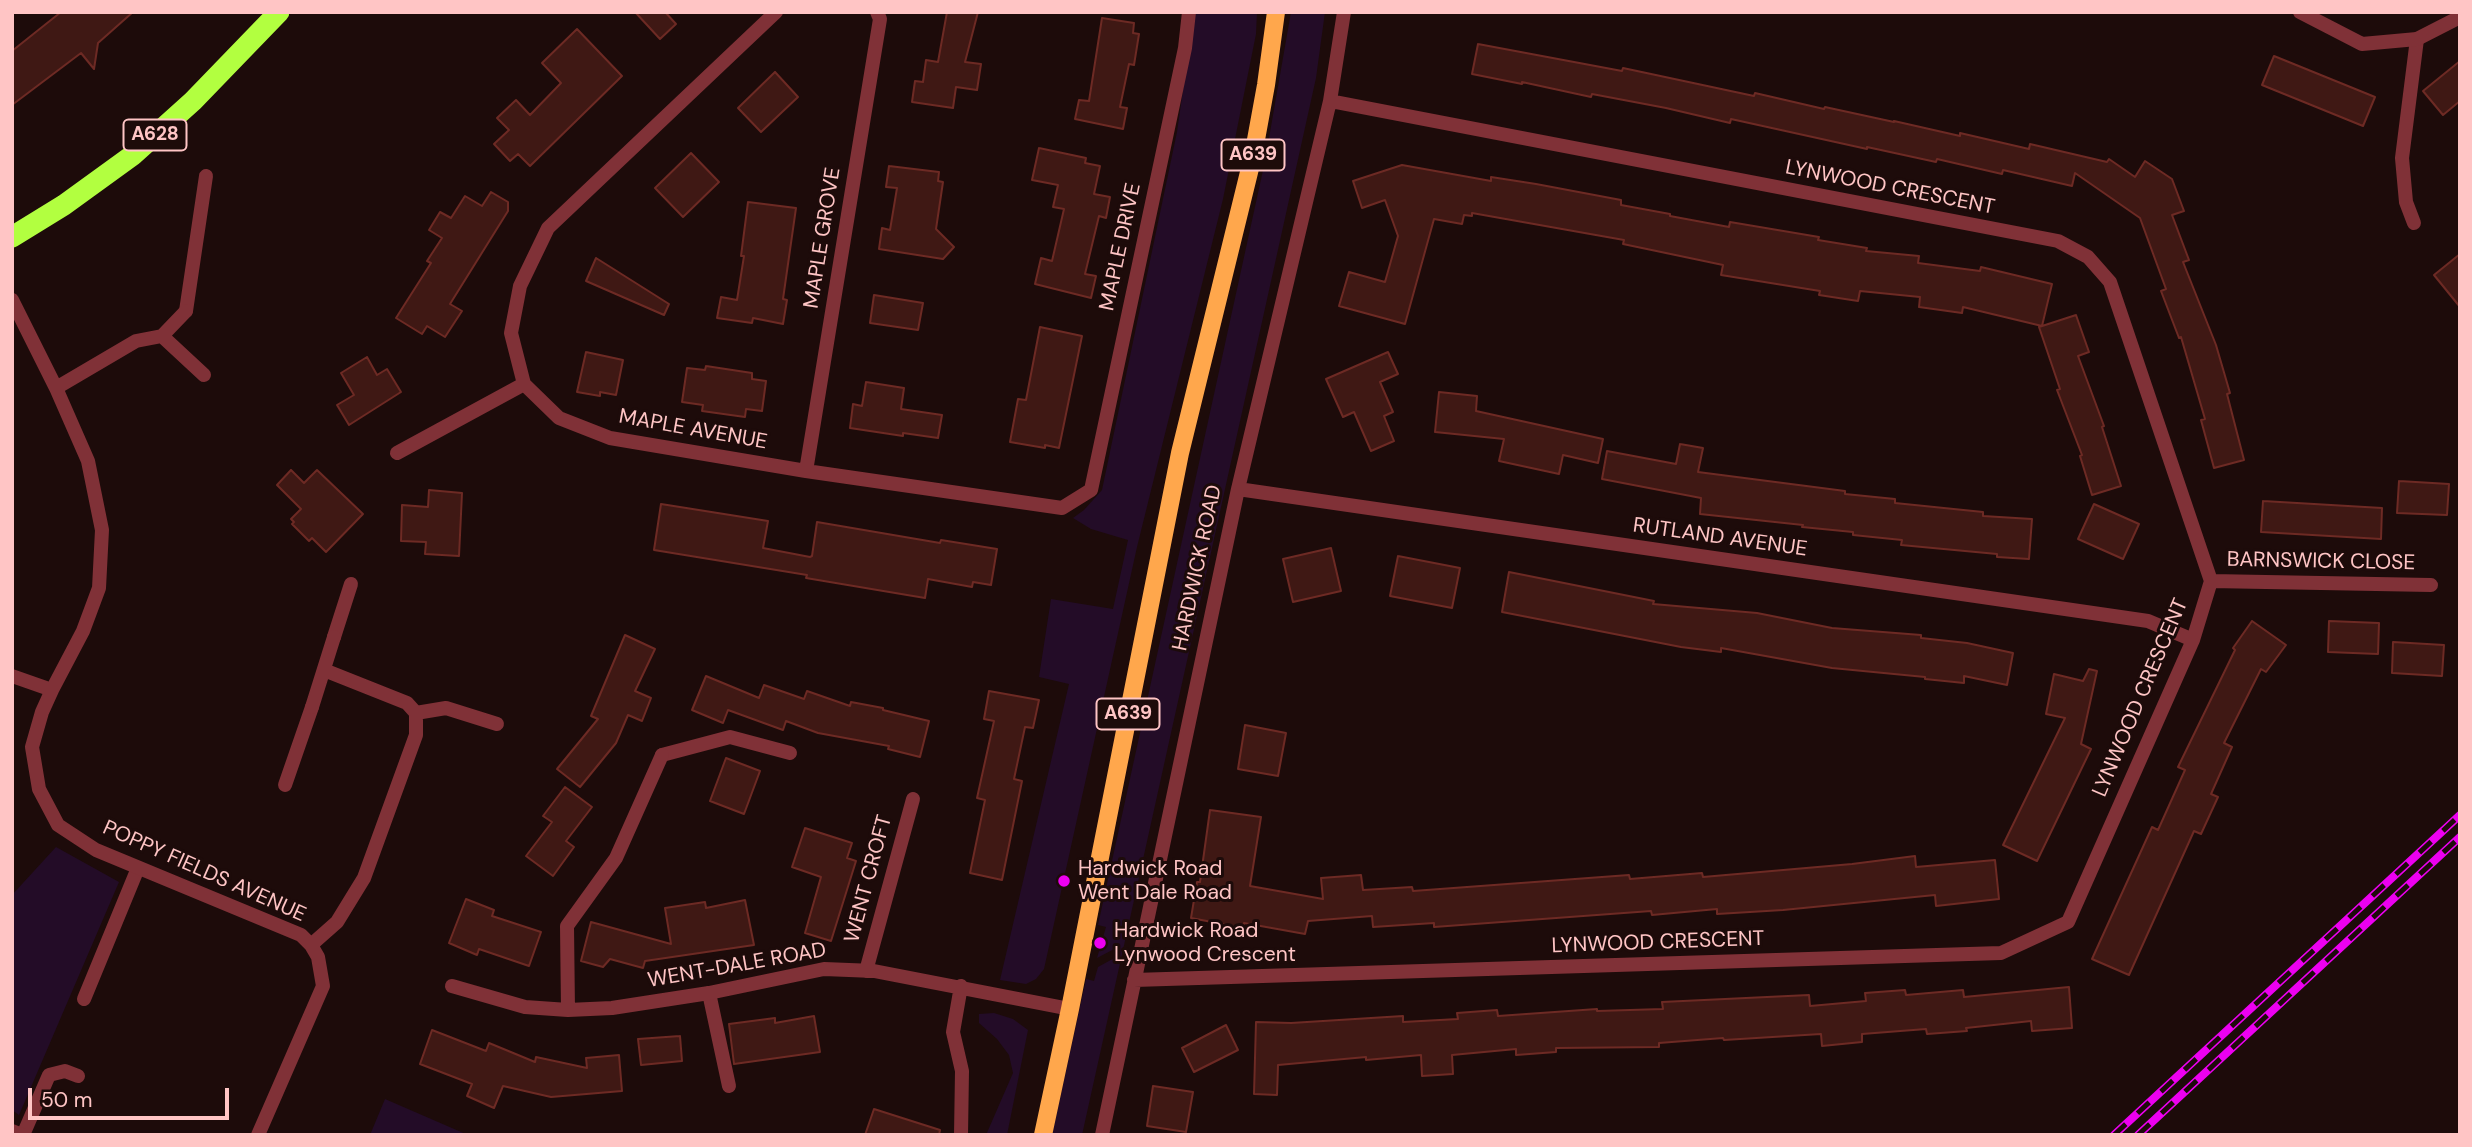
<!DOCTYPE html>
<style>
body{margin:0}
#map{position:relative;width:2472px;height:1147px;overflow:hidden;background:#1d0b0a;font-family:"DM Sans",sans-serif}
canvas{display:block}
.frame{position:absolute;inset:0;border:14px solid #ffc5c5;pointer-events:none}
.scale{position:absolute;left:28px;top:1088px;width:201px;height:32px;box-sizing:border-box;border:4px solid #ffc5c5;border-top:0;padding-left:9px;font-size:21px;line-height:24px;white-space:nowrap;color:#ffc5c5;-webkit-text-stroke:5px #1d0b0a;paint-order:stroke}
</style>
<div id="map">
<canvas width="2472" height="1147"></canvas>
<div class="frame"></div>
<div class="scale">50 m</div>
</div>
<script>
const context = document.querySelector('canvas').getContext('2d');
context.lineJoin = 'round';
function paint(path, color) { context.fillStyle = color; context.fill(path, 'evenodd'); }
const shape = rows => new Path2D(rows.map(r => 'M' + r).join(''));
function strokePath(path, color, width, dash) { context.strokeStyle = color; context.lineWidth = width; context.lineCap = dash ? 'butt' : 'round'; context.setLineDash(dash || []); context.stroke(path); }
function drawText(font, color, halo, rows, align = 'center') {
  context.font = font + ' "DM Sans",sans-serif'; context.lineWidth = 6; context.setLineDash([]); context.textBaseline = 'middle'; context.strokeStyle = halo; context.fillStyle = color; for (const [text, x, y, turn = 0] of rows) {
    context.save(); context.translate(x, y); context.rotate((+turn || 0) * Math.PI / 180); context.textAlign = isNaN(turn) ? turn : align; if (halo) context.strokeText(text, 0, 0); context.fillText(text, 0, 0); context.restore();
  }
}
paint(shape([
 [1194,12,1257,12,1256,34,1223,199,1137,547,1044,969,1036,979,1026,984,1000,980,1069,684,1039,677,1051,599,1113,609,1128,540,1091,529,1073,518,1084,510,1102,490,1177,132],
 [1291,12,1325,12,1316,78,1082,1135,1052,1135,1086,979,1094,981,1098,967,1118,956,1118,947,1097,958,1106,927,1098,925,1265,161],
 [56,847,119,882,19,1115,12,1110,12,895],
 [994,1013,1013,1019,1028,1030,1007,1135,986,1135,1013,1073,1009,1055,997,1039,979,1023,979,1014],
 [385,1099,468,1135,370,1135]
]), '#230c27');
const building = shape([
 [61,12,133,12,98,43,94,69,81,53,12,105,12,51,61,12],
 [635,12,665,12,676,24,660,39,635,12],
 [947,12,978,12,965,62,981,64,977,90,956,87,953,108,912,102,915,81,923,82,926,60,938,62,947,12],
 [1102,18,1134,23,1133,33,1139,34,1134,65,1129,64,1120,107,1127,108,1123,129,1075,119,1079,100,1089,101,1102,18],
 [577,29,622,76,530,166,518,154,510,161,494,144,509,130,497,118,516,100,530,115,561,83,542,63,577,29],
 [1478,44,1622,71,1623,68,1754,96,1755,93,1824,109,1825,107,1894,122,1894,121,1960,136,1960,133,2029,149,2030,144,2107,162,2109,159,2135,177,2145,161,2172,179,2184,211,2172,215,2189,260,2183,262,2216,345,2230,393,2227,394,2244,460,2214,468,2201,420,2205,419,2181,337,2179,338,2161,291,2166,289,2140,218,2075,173,2072,186,2003,170,2002,174,1937,159,1936,162,1867,147,1867,149,1731,119,1730,123,1666,108,1592,94,1591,97,1522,82,1522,84,1472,74,1478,44],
 [2274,56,2375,97,2363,126,2262,85,2274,56],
 [2460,61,2460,101,2443,115,2423,91,2460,61],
 [775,72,798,97,761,132,738,108,775,72],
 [1039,148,1086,158,1085,163,1100,166,1094,194,1110,197,1106,218,1099,216,1085,274,1096,276,1091,298,1035,284,1041,258,1052,261,1064,209,1053,207,1058,185,1032,180,1039,148],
 [691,153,719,182,683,217,655,188,691,153],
 [1402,165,1491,181,1491,177,1536,184,1621,200,1621,205,1670,214,1670,216,1729,227,1730,222,1819,237,1818,240,1867,248,1866,251,1919,256,1918,263,1980,271,1981,267,2052,284,2042,326,1963,307,1962,313,1919,307,1920,297,1860,291,1858,301,1819,295,1820,291,1721,275,1723,265,1623,244,1624,240,1472,213,1472,216,1464,215,1462,224,1434,219,1405,324,1339,306,1349,272,1385,282,1398,236,1385,200,1362,208,1353,181,1402,165],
 [889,166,939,172,938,181,943,182,936,229,954,247,943,259,879,249,882,228,890,230,897,188,886,187,889,166],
 [491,192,508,202,508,211,450,304,462,311,445,337,427,326,422,334,396,318,431,263,427,261,442,238,429,230,440,212,451,218,465,196,482,206,491,192],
 [748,202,796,208,783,299,787,300,783,324,753,318,752,323,717,318,721,297,737,300,744,256,741,256,748,202],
 [2460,254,2460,307,2434,275,2460,254],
 [596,258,669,304,664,315,586,281,596,258],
 [874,295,923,303,918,330,870,323,874,295],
 [2076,315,2089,352,2078,356,2104,426,2102,427,2121,486,2092,495,2080,456,2082,455,2057,390,2060,389,2039,327,2076,315],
 [1040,327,1082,336,1059,448,1045,445,1045,448,1010,442,1018,399,1026,400,1040,327],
 [586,352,623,360,616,395,600,392,600,396,577,392,586,352],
 [1388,352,1398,374,1380,382,1393,412,1384,416,1394,441,1371,451,1354,412,1343,417,1326,379,1388,352],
 [367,357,377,375,387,369,401,392,349,425,337,405,354,395,341,373,367,357],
 [706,366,752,373,752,379,766,381,762,411,746,409,745,417,702,411,703,405,682,402,687,368,705,370,706,366],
 [866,382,904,388,901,409,942,415,938,438,903,433,903,436,850,428,853,404,862,406,866,382],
 [1439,392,1477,396,1476,411,1603,439,1598,463,1563,455,1559,474,1499,461,1504,439,1435,432,1439,392],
 [1680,444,1703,448,1698,472,1845,491,1845,494,1895,499,1895,503,1983,512,1983,516,2032,519,2029,559,1997,557,1997,554,1901,545,1902,540,1853,535,1853,532,1802,527,1803,525,1700,514,1701,498,1602,479,1607,451,1676,464,1680,444],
 [291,470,304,483,317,470,363,514,326,552,312,538,309,541,292,524,294,522,291,519,301,509,277,485,291,470],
 [2399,481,2449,484,2447,515,2397,513,2399,481],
 [429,490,462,493,459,556,425,554,426,542,401,541,402,505,428,507,429,490],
 [2263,501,2382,508,2381,539,2261,532,2263,501],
 [661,504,768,521,763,548,810,557,812,556,817,522,940,543,941,540,997,549,991,585,973,582,972,587,928,579,925,598,806,578,807,575,654,550,661,504],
 [2094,504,2139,524,2123,559,2078,539,2094,504],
 [1331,548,1341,591,1293,602,1283,559,1331,548],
 [1398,556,1460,568,1452,608,1390,596,1398,556],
 [1509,572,1654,601,1653,604,1757,613,1832,628,1921,635,1921,638,1967,643,2013,653,2007,685,1964,676,1964,683,1925,679,1925,677,1832,668,1721,648,1721,652,1681,647,1502,612,1509,572],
 [2252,621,2286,645,2266,672,2261,669,2224,743,2232,747,2211,794,2218,797,2201,834,2194,831,2129,975,2092,959,2152,827,2158,830,2185,770,2178,767,2235,650,2233,648,2252,621],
 [2329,621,2379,623,2378,654,2328,652,2329,621],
 [625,635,655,649,635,691,651,698,642,721,628,715,616,743,580,787,557,769,598,719,591,716,625,635],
 [2393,642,2444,645,2442,676,2392,673,2393,642],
 [2089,669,2097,671,2081,744,2091,749,2037,861,2003,845,2065,718,2046,714,2054,674,2083,681,2089,669],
 [706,676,759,698,764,685,804,699,807,691,850,706,851,702,883,708,883,710,929,721,920,757,888,749,889,746,818,733,786,721,783,730,728,710,723,723,692,710,706,676],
 [989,691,1039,700,1033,728,1025,727,1014,779,1022,781,1002,880,970,873,985,800,977,798,994,721,984,719,989,691],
 [1245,725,1286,733,1278,776,1238,769,1245,725],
 [726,758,760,771,744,814,710,801,726,758],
 [565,787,592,807,566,841,574,847,553,876,526,856,552,822,543,816,565,787],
 [1210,810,1261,817,1250,886,1323,899,1321,878,1361,875,1363,890,1412,887,1413,891,1629,875,1630,879,1702,873,1703,877,1852,864,1915,856,1916,867,1995,860,1999,899,1936,906,1935,895,1783,910,1717,914,1717,909,1652,915,1651,911,1434,927,1434,923,1373,927,1372,916,1308,921,1305,934,1244,923,1243,928,1191,918,1197,882,1200,882,1210,810],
 [805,828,852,843,847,858,856,861,831,941,805,933,821,877,792,867,805,828],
 [466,899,494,910,492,916,541,932,529,966,479,949,477,955,449,943,466,899],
 [745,900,754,945,645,961,643,968,610,959,603,967,581,961,591,922,671,944,665,908,705,902,706,908,745,900],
 [2069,987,2072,1028,2032,1031,2031,1021,1966,1028,1967,1031,1927,1034,1926,1029,1862,1034,1862,1042,1822,1046,1821,1034,1724,1040,1723,1038,1659,1043,1659,1047,1556,1048,1556,1052,1516,1055,1516,1049,1452,1055,1453,1074,1422,1076,1421,1055,1366,1060,1366,1057,1278,1065,1277,1095,1254,1094,1256,1022,1291,1023,1403,1016,1403,1022,1458,1019,1457,1013,1497,1010,1498,1016,1597,1009,1597,1011,1663,1009,1662,1002,1809,995,1810,1006,1866,1001,1865,993,1905,990,1906,995,1963,990,1964,997,2069,987],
 [814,1016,820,1052,734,1064,729,1024,775,1018,775,1023,814,1016],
 [1226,1025,1238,1050,1194,1072,1182,1048,1226,1025],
 [432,1030,486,1051,489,1043,535,1062,536,1057,587,1068,586,1058,619,1055,622,1091,551,1097,503,1086,494,1108,467,1096,472,1084,420,1064,432,1030],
 [680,1036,682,1061,641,1065,638,1039,680,1036],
 [1153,1086,1193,1092,1186,1132,1147,1126,1153,1086],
 [874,1109,940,1130,939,1135,865,1135,874,1109]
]);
paint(building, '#3f1814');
strokePath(building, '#6d2a24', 2);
strokePath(shape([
 [2414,223,2406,202,2402,158,2417,39],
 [186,311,206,176],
 [334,637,351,584],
 [662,755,730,737,790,753],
 [285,785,312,707],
 [709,993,729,1086],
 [84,999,138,868],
 [23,1135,49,1075,65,1071,78,1076]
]), '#803137', 14);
strokePath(shape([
 [776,12,548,228,520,286,511,333,524,384,559,418,610,438,806,471,1062,508,1091,490,1185,48,1189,12],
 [2300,12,2362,44,2417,39,2460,17],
 [12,300,56,388,88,461,102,530,99,588,83,631,52,690,12,676],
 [162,336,186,311],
 [56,388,136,341,162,336,204,375],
 [397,453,524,384],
 [806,471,880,19,877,12],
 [1238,489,2148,621,2193,640],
 [2211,581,2431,585],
 [52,690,42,712,32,747,39,789,58,825,96,850,301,935,311,945,318,957,323,986,258,1135],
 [312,707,334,637],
 [416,713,446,708,497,724],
 [311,945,337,922,364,878,416,735,416,713,407,703,324,670],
 [866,971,913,799],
 [1134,980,2001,953,2068,922,2193,640,2211,581,2110,282,2088,257,2058,241,1330,101],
 [452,986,525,1007,568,1010,612,1008,709,993,824,969,874,971,1070,1009],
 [568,1010,567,926,616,858,662,755],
 [12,1131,22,1135],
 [961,1135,962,1071,953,1032,961,986],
 [1102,1135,1238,489,1330,101,1344,12]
]), '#803137', 14);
strokePath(shape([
 [1043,1135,1070,1009,1180,453,1253,156,1266,85,1276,12]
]), '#ffa74c', 18);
strokePath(shape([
 [12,237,64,205,133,155,193,101,279,12]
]), '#b2ff40', 21);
const rail = shape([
 [2114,1135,2460,815],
 [2138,1135,2460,837]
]);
strokePath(rail, '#ec00f0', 8);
strokePath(rail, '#1d0b0a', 5, [16]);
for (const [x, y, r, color] of [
 [1064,881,7,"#ec00f0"],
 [1100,943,7,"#ec00f0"]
]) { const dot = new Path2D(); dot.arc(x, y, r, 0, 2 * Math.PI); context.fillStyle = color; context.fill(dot); strokePath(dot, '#1d0b0a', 2.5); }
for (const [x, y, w] of [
 [155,135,63],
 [1253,155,63],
 [1128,714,63]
]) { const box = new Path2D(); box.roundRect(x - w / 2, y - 15.5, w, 31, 5); context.fillStyle = '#1d0b0a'; context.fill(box); strokePath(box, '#ffc5c5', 2); }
drawText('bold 19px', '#ffc5c5', null, [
 ["A628",155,135],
 ["A639",1253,155],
 ["A639",1128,714]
]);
drawText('21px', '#ffc5c5', '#1d0b0a', [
 ["LYNWOOD CRESCENT",1890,188,11],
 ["MAPLE GROVE",823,238,-81],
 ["MAPLE DRIVE",1121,247,-78],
 ["MAPLE AVENUE",693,430,10],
 ["RUTLAND AVENUE",1720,538,8],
 ["BARNSWICK CLOSE",2321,562,1],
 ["HARDWICK ROAD",1198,568,-78],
 ["LYNWOOD CRESCENT",2141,698,-67],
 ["POPPY FIELDS AVENUE",204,872,24],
 ["WENT CROFT",869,879,-75],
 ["LYNWOOD CRESCENT",1658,943,-2],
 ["WENT-DALE ROAD",737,966,-10]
]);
drawText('21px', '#ffc5c5', '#1d0b0a', [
 ["Hardwick Road",1078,869],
 ["Went Dale Road",1078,893],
 ["Hardwick Road",1114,931],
 ["Lynwood Crescent",1114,955]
], 'left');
</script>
